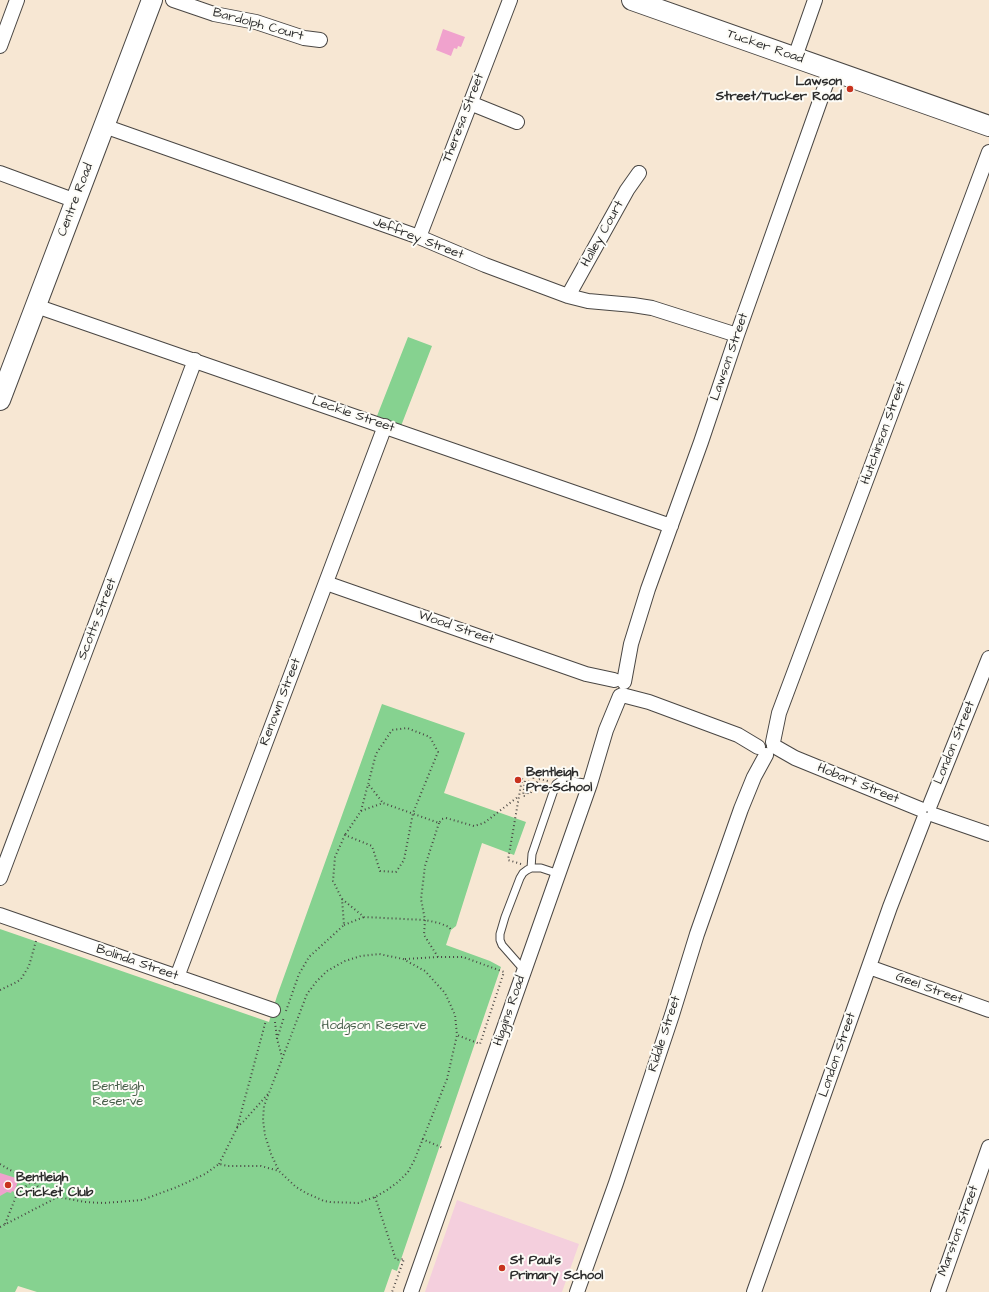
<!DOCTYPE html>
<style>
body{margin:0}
canvas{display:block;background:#f7e7d3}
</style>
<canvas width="989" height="1292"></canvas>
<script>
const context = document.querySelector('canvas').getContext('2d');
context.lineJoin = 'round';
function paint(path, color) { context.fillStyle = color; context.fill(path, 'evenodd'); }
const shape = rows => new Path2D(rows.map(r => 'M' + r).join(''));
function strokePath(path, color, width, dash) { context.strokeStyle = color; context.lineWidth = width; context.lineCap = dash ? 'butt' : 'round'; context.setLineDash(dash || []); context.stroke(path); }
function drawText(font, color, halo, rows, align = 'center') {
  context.font = font + ' "Architects Daughter",sans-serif'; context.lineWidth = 4; context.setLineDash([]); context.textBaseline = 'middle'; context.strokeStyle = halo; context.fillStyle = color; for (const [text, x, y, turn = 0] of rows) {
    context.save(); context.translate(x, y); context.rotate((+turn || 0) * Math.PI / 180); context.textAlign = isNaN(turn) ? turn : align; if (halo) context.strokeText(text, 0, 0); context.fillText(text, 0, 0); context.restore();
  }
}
paint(shape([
 [457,1200,579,1244,562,1292,425,1292]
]), '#f4cfdd');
paint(shape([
 [408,337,432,346,401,426,377,416],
 [382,704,465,733,444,793,526,822,514,855,482,843,459,916,456,926,451,930,446,945,490,961,501,967,397,1271,392,1269,384,1292,37,1292,18,1286,15,1292,0,1292,0,929,269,1022,277,996]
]), '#86d290');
paint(shape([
 [443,29,465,37,461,47,458,46,457,49,454,48,451,56,436,50],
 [0,1173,19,1179,14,1192,12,1191,11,1193,7,1192,0,1196]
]), '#f0a2cd');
const lane = shape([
 [531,868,532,854,556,784,562,780,566,780,590,784],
 [524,970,502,945,500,940,500,934,505,917,520,878,523,873,527,870,531,868,541,868,559,874]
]);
const street = shape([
 [173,0,214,14,256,22,304,38,320,40],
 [0,46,17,0],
 [795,57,815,0],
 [470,103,517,122],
 [104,126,419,237,485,265,568,296,588,301,633,305,652,308,737,335],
 [0,173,76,201],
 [419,237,510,0],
 [568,296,627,190,639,173],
 [36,306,671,526],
 [326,583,586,674,614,680],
 [624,682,631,644,648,589,701,442,737,335,831,70],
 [622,695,649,702,738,735,758,747],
 [773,742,779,713,989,152],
 [774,746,795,758,920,809],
 [930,805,989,658],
 [934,815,989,834],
 [0,878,195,360],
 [0,915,273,1010],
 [869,967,989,1010],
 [177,977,385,426],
 [411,1292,590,784,606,730,620,696],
 [577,1292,616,1183,672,1015,697,934,741,809,754,777,766,755],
 [754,1292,890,907,924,819],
 [938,1292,989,1147]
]);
const secondary = shape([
 [632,0,989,126],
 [0,400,152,0]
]);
strokePath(lane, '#4a4744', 9);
strokePath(street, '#4a4744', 16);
strokePath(secondary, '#4a4744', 22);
strokePath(shape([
 [522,779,525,780,523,796,525,796,531,775,534,776,528,793,530,794,539,779,548,781],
 [369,785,383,803],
 [361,811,383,803,439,823,442,819,446,818,474,826,484,823,519,796],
 [439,823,425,866,421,899,425,920,424,935,438,957,463,957,504,972,480,1044,457,1035],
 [521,864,508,860,522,779],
 [342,899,364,917,425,920,439,923,449,927,451,930],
 [344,925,364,917],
 [405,959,438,957],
 [0,990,17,982,21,979,29,966,36,941],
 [286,1011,299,974,309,957,344,925,342,899,333,881,335,857,345,835,372,846,380,871,396,872,404,860,413,813,438,752,430,737,407,728,392,730,376,754,361,811,345,835],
 [275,1022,277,1039,282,1057],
 [277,1039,284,1017],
 [237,1127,244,1121,268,1094],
 [422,1139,443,1148],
 [0,1164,10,1170,33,1180,42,1192,58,1197,85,1202,104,1203,142,1200,177,1187,205,1174,219,1164,228,1166,261,1166,279,1171,296,1187,306,1193,324,1201,330,1202,358,1203,375,1197,387,1190,398,1182,408,1172,414,1161,447,1079,457,1035,455,1015,445,993,425,971,403,959,379,954,361,956,345,961,327,971,316,982,307,994,264,1106,263,1120,265,1135,271,1154,279,1171],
 [219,1164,237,1128,266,1020],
 [375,1197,396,1260,404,1259,392,1292],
 [5,1224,17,1194,33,1180],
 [0,1227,58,1197]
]), '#4a4744', 2, [1, 3]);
strokePath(lane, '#fff', 7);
strokePath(street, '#fff', 14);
strokePath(secondary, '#fff', 20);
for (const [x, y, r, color] of [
 [850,89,4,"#c8321e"],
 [518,780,4,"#c8321e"],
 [8,1185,4,"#c8321e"],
 [502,1268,4,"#c8321e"]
]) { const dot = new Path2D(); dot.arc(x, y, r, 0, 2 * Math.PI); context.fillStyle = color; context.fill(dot); strokePath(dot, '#fdfcf7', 1.5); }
drawText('13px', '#2b2b2b', '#fdfcf7', [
 ["Bardolph Court",258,25,15],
 ["Tucker Road",765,47,19],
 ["Theresa Street",464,118,-69],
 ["Centre Road",76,200,-69],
 ["Halley Court",603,234,-61],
 ["Jeffrey Street",418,239,21],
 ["Lawson Street",730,357,-71],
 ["Leckie Street",353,415,19],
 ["Hutchinson Street",884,433,-70],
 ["Scotts Street",98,619,-69],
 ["Wood Street",456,628,19],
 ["Renown Street",281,702,-69],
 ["London Street",955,743,-68],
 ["Hobart Street",858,784,22],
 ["Bolinda Street",137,963,19],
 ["Geel Street",929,989,20],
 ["Higgins Road",510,1011,-71],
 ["Riddle Street",665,1034,-72],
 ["London Street",838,1055,-71],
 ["Marston Street",959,1231,-70]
]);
drawText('bold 13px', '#2b2b2b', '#fdfcf7', [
 ["Lawson",842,82,"right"],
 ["Street/Tucker Road",842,97,"right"],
 ["Bentleigh",526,773],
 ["Pre-School",526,788],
 ["Bentleigh",16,1178],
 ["Cricket Club",16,1193],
 ["St Paul's",510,1261],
 ["Primary School",510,1276]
], 'left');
drawText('13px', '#465d49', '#fdfcf7', [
 ["Hodgson Reserve",374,1026],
 ["Bentleigh",118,1087],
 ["Reserve",118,1102]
]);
</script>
